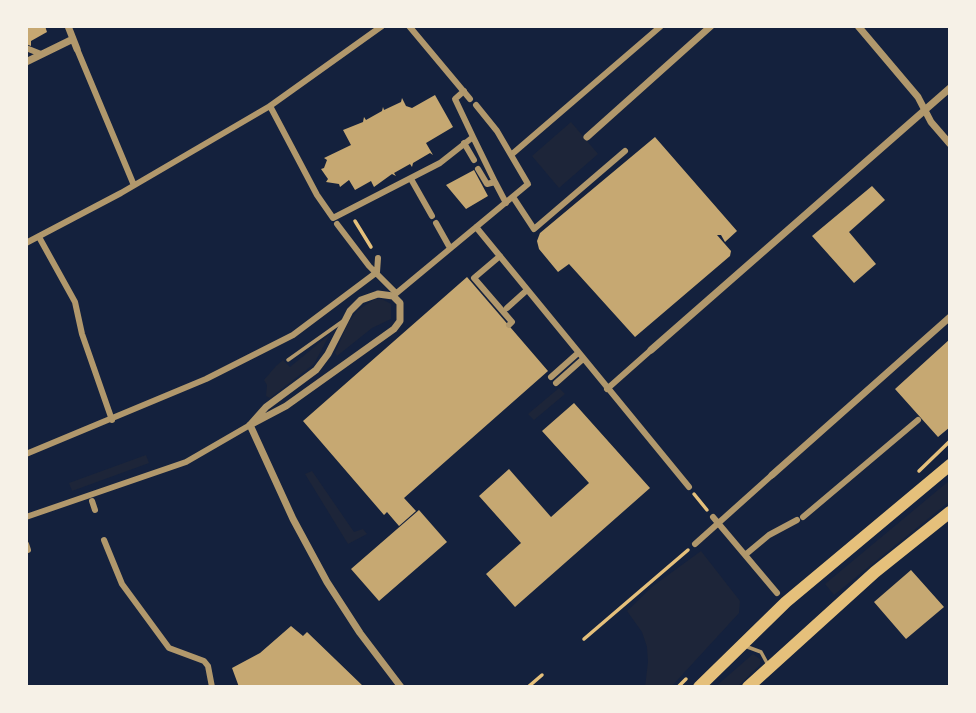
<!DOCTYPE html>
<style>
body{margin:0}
#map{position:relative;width:976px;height:713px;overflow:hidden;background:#14213d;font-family:"Fira Sans Condensed",sans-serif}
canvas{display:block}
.frame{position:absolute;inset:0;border:28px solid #f6f1e7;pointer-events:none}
</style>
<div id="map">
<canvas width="976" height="713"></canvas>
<div class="frame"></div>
</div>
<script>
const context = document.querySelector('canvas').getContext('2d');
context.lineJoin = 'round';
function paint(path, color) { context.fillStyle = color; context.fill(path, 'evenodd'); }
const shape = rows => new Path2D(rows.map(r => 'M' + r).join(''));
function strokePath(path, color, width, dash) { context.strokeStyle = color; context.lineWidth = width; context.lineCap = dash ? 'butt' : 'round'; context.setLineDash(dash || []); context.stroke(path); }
paint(shape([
 [571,122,598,154,559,188,532,156],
 [375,299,382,299,391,304,391,319,372,328,337,356,335,353,348,323,358,310],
 [330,334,314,364,270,398,266,396,267,385,264,380,276,366,283,360,290,367],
 [559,388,565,394,534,420,528,414],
 [146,455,149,463,72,491,69,483],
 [312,471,354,532,363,529,367,534,348,544,305,474],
 [950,480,950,501,834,595,825,584],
 [701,551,740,601,739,613,671,687,645,687,648,662,647,647,642,632,627,611,653,586],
 [753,654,760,659,760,665,737,687,715,687]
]), '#1d2539');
paint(shape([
 [26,26,45,26,47,32,31,41,31,46,26,44],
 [435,95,453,127,426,143,433,155,430,153,413,163,412,167,410,164,394,173,396,176,392,174,374,187,371,181,355,190,349,180,340,187,339,184,326,182,328,179,321,169,324,168,327,160,324,158,351,145,343,130,363,122,364,117,366,120,382,111,383,107,384,110,401,102,402,98,406,106,412,108],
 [655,137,737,231,725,242,721,235,717,235,731,251,730,256,635,337,569,264,558,272,539,249,537,241,540,233],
 [474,170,488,196,466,209,446,185],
 [872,186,885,200,849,232,876,264,854,283,812,236],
 [467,277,548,371,404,498,416,511,399,526,387,512,384,515,303,421],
 [950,339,950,427,938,437,895,389],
 [574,403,650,488,515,607,486,574,521,543,479,496,509,469,551,517,589,483,542,431],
 [419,510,447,542,379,601,351,569],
 [911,570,944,607,906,639,874,602],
 [291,626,303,636,307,632,364,687,239,687,232,668,260,653]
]), '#c6a872');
strokePath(shape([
 [355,221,371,247],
 [919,471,950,441],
 [694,494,707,510],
 [584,639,688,550],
 [528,687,542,675],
 [678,687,686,679]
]), '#e5c07b', 3.5);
strokePath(shape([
 [288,360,343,321],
 [745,646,761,652,767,663]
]), '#b1986c', 3.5);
strokePath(shape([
 [409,26,470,99],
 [26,48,41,54],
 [77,49,133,183],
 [464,91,455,99,473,137],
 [476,105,497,131,511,155],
 [270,106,317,195,333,218,440,163,473,137,495,182],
 [464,143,474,160],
 [478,169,487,184,495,182,506,203],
 [411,179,432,216],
 [513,197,534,229,625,151],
 [436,223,450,248],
 [337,224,369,266,396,293],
 [476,227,689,487],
 [39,237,75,302,82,334,112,420],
 [26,243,121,193,270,106,382,26],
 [500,256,474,278,512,322,509,325],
 [393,296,528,184,511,155,661,26],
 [507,308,527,290],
 [551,377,578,353],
 [556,383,583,359],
 [607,389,651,350],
 [26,454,206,379,293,335,377,272,378,258],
 [92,501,95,510],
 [26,517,186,462,250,425],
 [713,517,777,593],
 [803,517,918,420],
 [104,540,122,584,169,648,204,661,208,666,212,687],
 [26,544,28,550],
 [695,544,772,475],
 [745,555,769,535,797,520]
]), '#b1986c', 6);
strokePath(shape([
 [68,26,77,49],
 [858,26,918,97,931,122,950,144],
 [26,62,73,39],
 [587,137,711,26],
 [378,294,393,296,400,303,400,321,394,329,286,406,250,425,266,407,316,370,328,354,350,311,361,300,378,294],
 [651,350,950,88],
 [250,425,293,519,327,582,360,633,401,687],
 [772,475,950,317]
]), '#b1986c', 7);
strokePath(shape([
 [699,687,786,602,950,465],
 [748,687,875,572,950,512]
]), '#e5c07b', 12);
</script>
